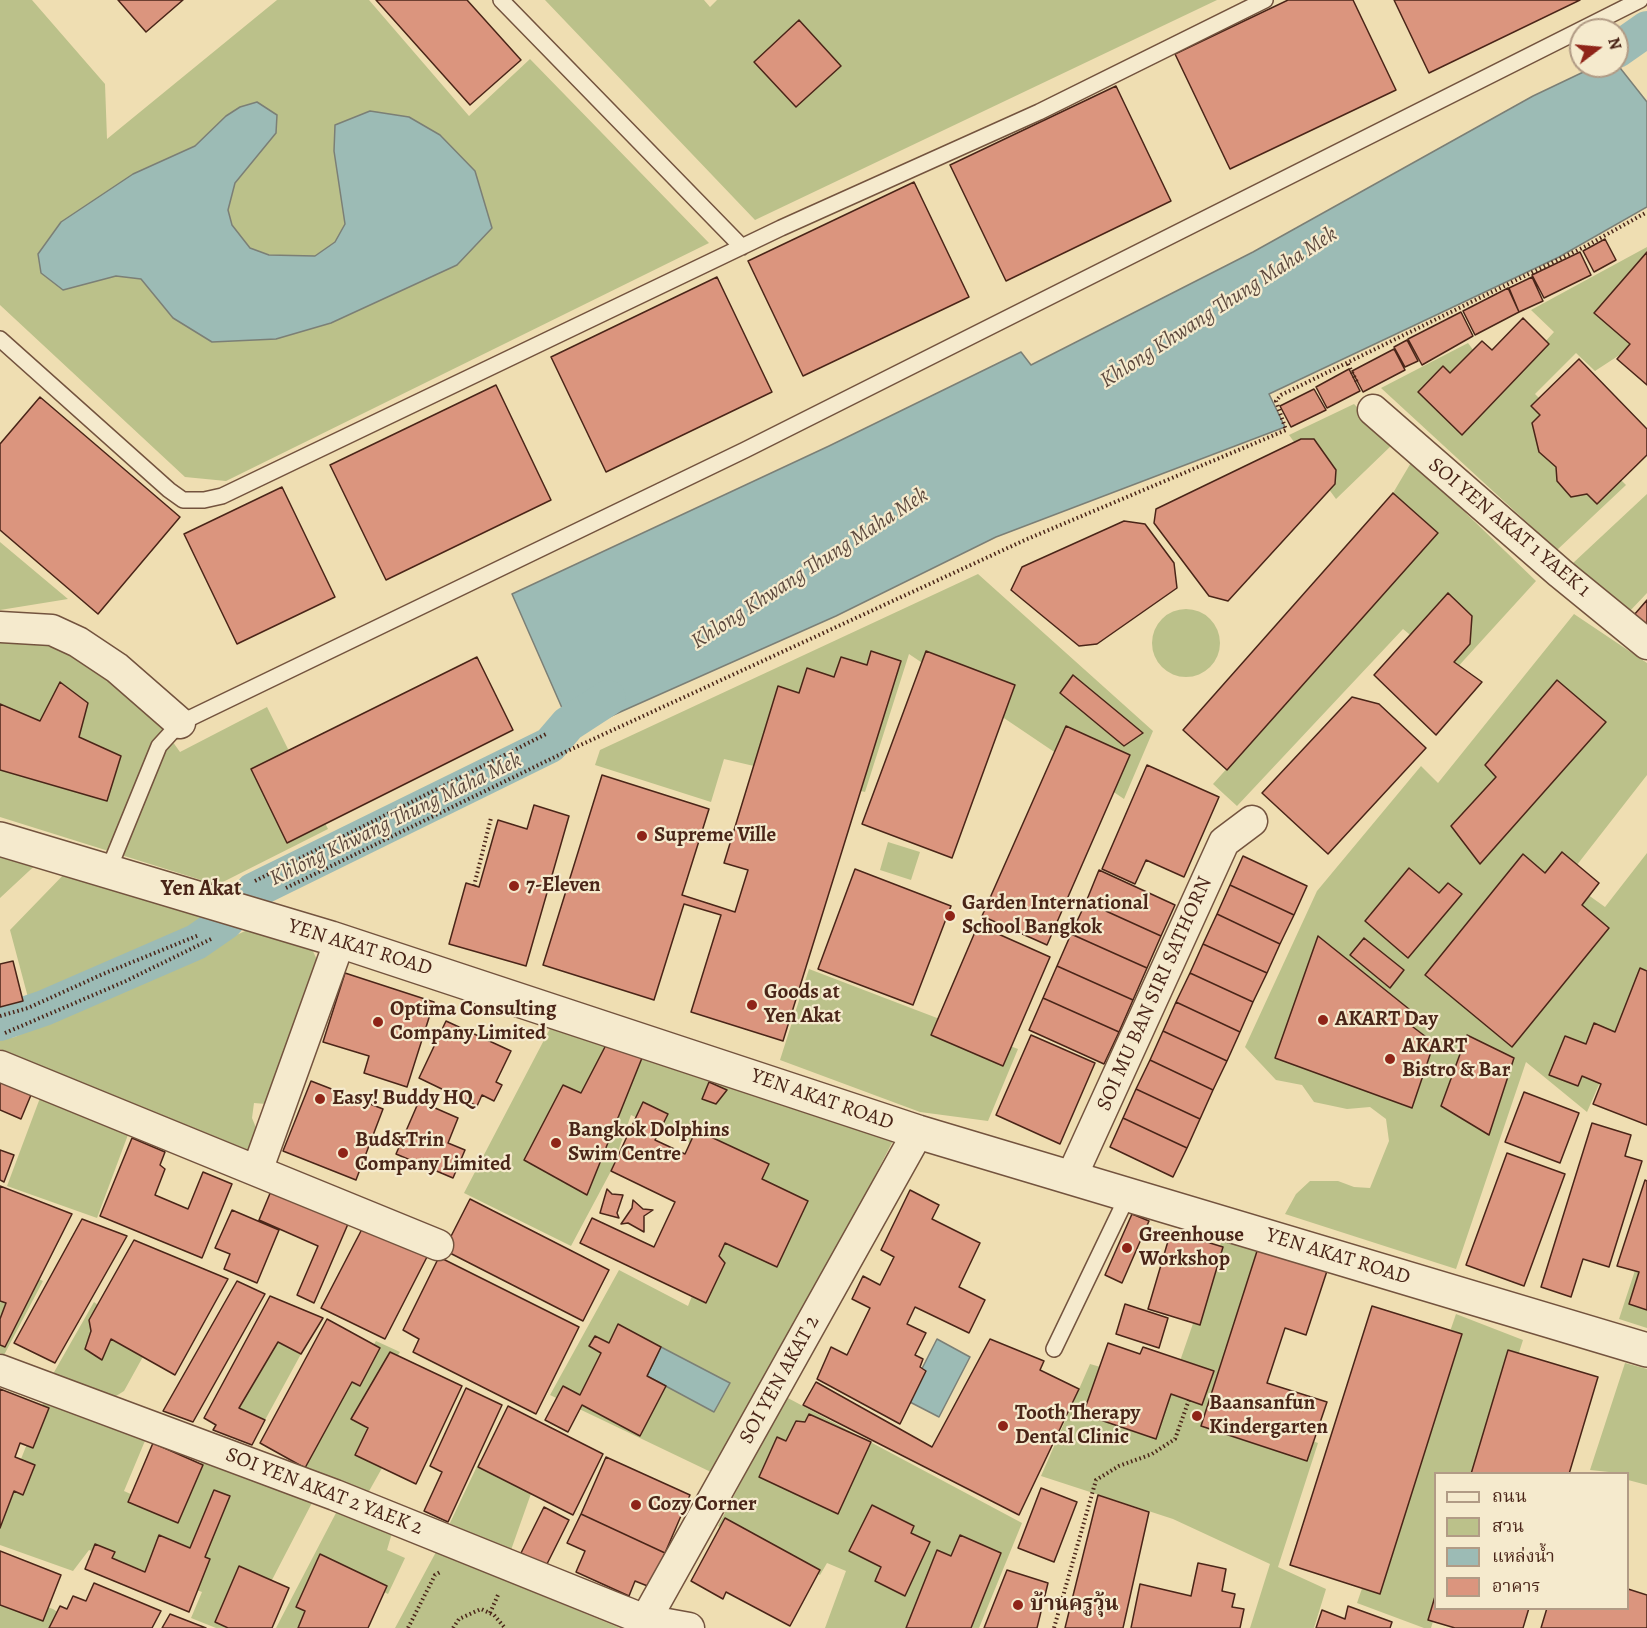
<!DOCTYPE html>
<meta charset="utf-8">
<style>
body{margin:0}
#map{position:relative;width:1647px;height:1628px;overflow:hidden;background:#efdeb2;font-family:Alegreya,"Noto Serif Thai",serif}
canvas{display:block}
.legend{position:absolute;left:1434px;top:1472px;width:195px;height:138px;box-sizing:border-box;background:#f5eacd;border:2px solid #b19b85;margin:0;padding:8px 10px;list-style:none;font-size:18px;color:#4a2518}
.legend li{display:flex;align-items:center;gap:12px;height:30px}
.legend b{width:30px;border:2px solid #b19b85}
.north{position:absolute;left:1569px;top:18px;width:60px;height:60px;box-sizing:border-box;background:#f5eacd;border:2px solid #b19b85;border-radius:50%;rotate:74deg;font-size:16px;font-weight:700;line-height:24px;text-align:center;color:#4a2518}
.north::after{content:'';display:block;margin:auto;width:21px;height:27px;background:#8f2418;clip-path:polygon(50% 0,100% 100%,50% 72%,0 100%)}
</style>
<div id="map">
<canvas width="1647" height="1628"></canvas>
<ul class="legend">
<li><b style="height:8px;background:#f5eacd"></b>ถนน</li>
<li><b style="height:16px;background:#bbc18a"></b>สวน</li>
<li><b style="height:16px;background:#9cbbb5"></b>แหล่งน้ำ</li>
<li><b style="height:16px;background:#db957e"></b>อาคาร</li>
</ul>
<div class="north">N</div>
</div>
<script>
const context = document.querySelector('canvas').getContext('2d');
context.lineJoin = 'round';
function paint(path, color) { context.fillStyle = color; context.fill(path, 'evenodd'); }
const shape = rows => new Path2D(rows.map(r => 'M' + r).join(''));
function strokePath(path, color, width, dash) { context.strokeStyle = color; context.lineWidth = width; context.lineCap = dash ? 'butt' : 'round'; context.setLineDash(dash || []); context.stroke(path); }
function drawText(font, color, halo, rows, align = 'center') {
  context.font = font + ' Alegreya,"Noto Serif Thai",serif'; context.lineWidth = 4.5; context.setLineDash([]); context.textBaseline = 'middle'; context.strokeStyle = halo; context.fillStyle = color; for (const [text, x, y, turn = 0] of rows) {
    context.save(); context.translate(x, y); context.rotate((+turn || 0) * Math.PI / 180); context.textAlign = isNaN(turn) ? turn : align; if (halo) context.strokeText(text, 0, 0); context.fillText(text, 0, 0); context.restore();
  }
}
paint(shape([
 [0,0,32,0,105,84,107,139,277,0,369,0,469,116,530,59,709,243,226,481,185,477,0,305],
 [545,0,704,0,710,7,717,0,1217,0,755,220],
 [1647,247,1647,337,1595,371,1576,353,1535,394,1626,485,1557,550,1381,388,1468,343,1502,389,1554,332,1531,310],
 [1354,404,1394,443,1336,499,1289,435],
 [1412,461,1536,581,1454,671,1403,629,1237,806,1213,784,1438,533,1393,493],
 [1647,494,1647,593,1628,613,1572,564],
 [0,542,68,599,0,610],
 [978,574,1153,731,1124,799,909,654,865,792,724,759,711,802,595,765,600,750],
 '1152 643a34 34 0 1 1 68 0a34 34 0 1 1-68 0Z',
 [1574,614,1647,663,1647,775,1566,879,1605,907,1647,853,1647,990,1641,988,1587,1112,1526,1062,1456,1269,1285,1214,1296,1194,1310,1181,1338,1181,1354,1187,1370,1188,1389,1141,1386,1119,1370,1107,1347,1109,1314,1102,1302,1085,1276,1080,1245,1047,1317,891,1421,766,1438,783],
 [0,639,40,640,72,653,112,680,155,717,180,752,267,707,328,829,217,885,0,817],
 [888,842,920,852,911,880,880,870],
 [0,846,43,858,0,898],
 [71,867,223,913,213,926,197,936,30,1005,10,930],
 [256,926,311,947,318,962,266,1104,254,1103,252,1118,257,1130,248,1150,0,1049,0,1040,15,1037],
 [809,969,1018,1049,988,1121,920,1112,780,1060],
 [554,1021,896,1135,782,1356,713,1473,550,1395,619,1270,688,1306,743,1168,631,1115,611,1171,571,1246,464,1193],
 [40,1098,129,1132,97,1218,7,1186],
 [1647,1234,1647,1328,1619,1319],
 [1223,1237,1273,1251,1221,1408,1318,1443,1278,1567,1326,1589,1314,1628,1250,1628,1270,1564,1173,1519,1041,1476,1090,1364,1171,1387],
 [0,1261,43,1281,4,1355,0,1353],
 [94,1302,150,1344,124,1391,113,1398,53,1374],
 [1456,1314,1523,1340,1480,1473,1436,1474,1437,1609,1431,1628,1424,1628,1357,1603],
 [376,1341,400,1352,359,1416,386,1461,368,1493,298,1466],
 [278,1342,301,1354,265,1420,239,1408],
 [1625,1363,1647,1369,1647,1485,1628,1480,1628,1474,1590,1470],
 [786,1397,1022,1523,979,1628,825,1628,846,1571,827,1563,820,1575,718,1526],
 [44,1401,147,1436,124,1491,177,1515,204,1457,313,1501,247,1628,216,1628,191,1618,202,1592,89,1550,73,1571,0,1545,0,1512],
 [480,1460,533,1488,511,1550,449,1525],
 [337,1511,392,1533,387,1550,405,1558,388,1594,335,1568,309,1628,276,1628],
 [436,1552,620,1628,395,1628],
 [0,1590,53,1609,81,1628,0,1628]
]), '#bbc18a');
const water = shape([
 [1617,64,1647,102,1647,207,1559,257,1269,394,1285,427,996,537,836,616,573,733,512,594,829,446,1021,352,1031,365,1253,252,1533,96,1596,66,1617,64],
 [257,102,277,115,276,133,235,183,228,210,232,225,250,248,269,255,315,256,335,242,345,224,334,151,335,125,370,111,409,117,440,135,475,171,492,228,457,265,331,323,276,339,212,342,173,318,141,279,116,276,63,290,41,273,38,254,61,222,133,174,195,146,226,116,240,107,257,102],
 [937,1339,970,1357,939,1417,906,1400,937,1339],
 [661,1347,730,1383,714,1412,647,1376,661,1347]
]);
paint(water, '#9cbbb5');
strokePath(water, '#7b7f76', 1.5);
strokePath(shape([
 [1617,50,1647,29],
 [0,1023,44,1008,196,942,225,922,253,891,550,745,568,724,608,698]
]), '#9cbbb5', 36);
const building = shape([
 [118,0,183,0,146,32,118,0],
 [376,0,467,0,521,60,470,105,376,0],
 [1288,0,1353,0,1396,90,1230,169,1175,54,1288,0],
 [1394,0,1580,0,1429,73,1394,0],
 [799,20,841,66,796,107,754,62,799,20],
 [1116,86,1171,201,1006,281,950,165,1116,86],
 [914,182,969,297,803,376,748,261,914,182],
 [1605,239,1616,260,1594,272,1583,251,1605,239],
 [1580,252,1591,275,1544,298,1532,275,1580,252],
 [1647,252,1647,385,1617,359,1630,344,1594,313,1647,252],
 [717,277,772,392,606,472,551,357,717,277],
 [1532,277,1543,301,1519,312,1509,288,1532,277],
 [1508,288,1519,312,1475,335,1463,311,1508,288],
 [1461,312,1473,336,1422,365,1408,339,1461,312],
 [1523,318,1549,344,1462,435,1418,392,1443,366,1450,373,1482,341,1492,350,1523,318],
 [1407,340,1418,361,1405,367,1394,347,1407,340],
 [1394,349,1405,370,1363,392,1352,371,1394,349],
 [1579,359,1647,429,1647,455,1597,504,1587,494,1571,497,1557,481,1556,467,1539,452,1532,423,1540,415,1531,406,1579,359],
 [1349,369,1360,391,1327,408,1316,387,1349,369],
 [496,385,551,500,386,580,330,465,496,385],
 [1314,389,1326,410,1291,427,1280,406,1314,389],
 [40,397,180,517,98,614,0,530,0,444,40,397],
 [1301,439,1314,439,1336,470,1335,484,1228,601,1209,596,1154,523,1156,509,1301,439],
 [282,487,335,597,237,644,184,534,282,487],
 [1393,493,1438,533,1227,770,1183,730,1393,493],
 [1124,521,1145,524,1174,563,1177,588,1097,644,1079,646,1011,590,1022,567,1124,521],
 [1448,593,1472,616,1470,644,1454,662,1482,682,1436,735,1374,675,1448,593],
 [1647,600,1647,626,1634,615,1647,600],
 [871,651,901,661,783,1041,691,1012,721,915,684,904,654,1000,543,965,602,775,709,809,682,895,735,912,748,870,724,863,778,686,799,693,807,668,834,677,841,657,867,665,871,651],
 [926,651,1015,685,952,858,862,824,926,651],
 [477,657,513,730,287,843,251,769,477,657],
 [1073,675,1143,733,1124,746,1060,693,1073,675],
 [1557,680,1606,722,1480,864,1451,826,1496,777,1485,765,1557,680],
 [60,682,88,703,79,737,121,756,107,801,0,770,0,704,40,721,60,682],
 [1352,697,1379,704,1426,748,1328,854,1262,793,1352,697],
 [1066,726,1130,755,1047,945,982,916,1066,726],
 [1147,765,1219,797,1184,877,1146,860,1135,884,1102,869,1147,765],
 [534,805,569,816,526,966,449,944,466,883,479,887,498,820,527,829,534,805],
 [1562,852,1599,883,1582,905,1609,928,1512,1047,1425,975,1523,854,1545,873,1562,852],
 [1243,856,1307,886,1294,915,1230,885,1243,856],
 [1409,868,1439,893,1448,883,1462,894,1408,958,1365,921,1409,868],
 [855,869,951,906,913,1005,818,969,855,869],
 [1099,870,1175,905,1161,936,1086,902,1099,870],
 [1230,885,1294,915,1280,944,1217,914,1230,885],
 [1086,902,1161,936,1147,968,1071,934,1086,902],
 [1217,914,1280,944,1267,973,1203,944,1217,914],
 [978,925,1050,957,1003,1066,931,1035,978,925],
 [1071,934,1147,968,1133,1000,1057,966,1071,934],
 [1318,936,1414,1013,1413,1027,1434,1043,1412,1108,1275,1058,1318,936],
 [1364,938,1404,970,1390,988,1350,955,1364,938],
 [1203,944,1267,973,1253,1002,1190,973,1203,944],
 [13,961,23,1001,0,1007,0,964,13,961],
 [1057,966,1133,1000,1119,1032,1043,998,1057,966],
 [1640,968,1647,971,1647,1125,1593,1104,1601,1084,1582,1076,1578,1086,1549,1075,1565,1036,1586,1044,1594,1023,1615,1032,1640,968],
 [345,973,434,1002,407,1087,364,1073,369,1056,323,1042,345,973],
 [1190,973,1253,1002,1240,1032,1176,1002,1190,973],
 [1043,998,1119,1032,1104,1064,1029,1030,1043,998],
 [1176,1002,1240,1032,1227,1061,1163,1031,1176,1002],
 [446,1021,511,1051,496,1082,502,1085,494,1101,482,1095,477,1106,419,1078,446,1021],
 [1163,1031,1227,1061,1213,1090,1150,1060,1163,1031],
 [1031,1035,1095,1063,1060,1144,996,1115,1031,1035],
 [1467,1035,1514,1058,1489,1135,1441,1106,1467,1035],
 [607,1043,644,1053,587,1195,524,1160,563,1085,581,1093,607,1043],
 [1150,1060,1213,1090,1200,1119,1136,1089,1150,1060],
 [311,1081,383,1109,356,1180,283,1151,311,1081],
 [0,1082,31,1095,21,1119,0,1110,0,1082],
 [709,1082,727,1090,716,1104,702,1099,709,1082],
 [1136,1089,1200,1119,1187,1148,1123,1118,1136,1089],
 [1524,1092,1579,1113,1560,1163,1505,1142,1524,1092],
 [419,1101,458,1118,448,1143,465,1150,453,1178,396,1154,419,1101],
 [643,1102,668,1114,655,1140,685,1154,696,1130,769,1164,762,1179,808,1201,777,1267,725,1243,719,1256,725,1263,706,1303,580,1243,592,1218,654,1247,675,1202,611,1171,643,1102],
 [1123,1118,1187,1148,1173,1177,1110,1147,1123,1118],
 [1592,1123,1631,1135,1625,1156,1642,1161,1609,1267,1583,1259,1571,1297,1541,1287,1592,1123],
 [132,1138,165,1152,160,1165,165,1169,155,1195,188,1209,203,1172,232,1184,202,1258,100,1216,132,1138],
 [0,1150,14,1155,4,1182,0,1180,0,1150],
 [1507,1153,1565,1174,1524,1286,1466,1265,1507,1153],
 [1645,1180,1647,1181,1647,1310,1629,1304,1639,1272,1617,1266,1645,1180],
 [0,1186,72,1214,5,1347,0,1345,0,1319,6,1303,0,1301,0,1186],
 [607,1189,612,1194,623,1195,617,1213,619,1218,600,1213,607,1189],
 [910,1190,939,1205,932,1219,980,1243,959,1287,985,1300,969,1333,915,1307,907,1324,926,1333,915,1355,923,1359,920,1367,926,1371,900,1424,817,1379,831,1347,847,1355,870,1308,852,1299,863,1276,880,1285,894,1257,881,1250,910,1190],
 [271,1191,348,1224,314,1303,297,1295,318,1246,259,1220,271,1191],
 [470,1199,609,1270,583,1321,444,1250,470,1199],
 [633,1200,643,1209,653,1210,644,1216,644,1232,628,1223,621,1224,632,1208,633,1200],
 [232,1210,279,1230,257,1283,224,1269,230,1254,215,1248,232,1210],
 [1132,1214,1149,1221,1122,1283,1105,1275,1132,1214],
 [82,1219,127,1236,55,1363,14,1343,82,1219],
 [362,1229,428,1255,385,1339,321,1308,362,1229],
 [1171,1231,1223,1247,1200,1325,1148,1309,1171,1231],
 [134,1240,228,1279,175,1375,111,1339,102,1360,85,1349,91,1331,89,1320,134,1240],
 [1258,1248,1327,1271,1306,1335,1285,1328,1267,1383,1327,1402,1307,1461,1201,1426,1258,1248],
 [439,1257,579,1327,536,1414,413,1352,419,1339,403,1330,439,1257],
 [237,1281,265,1294,193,1422,163,1411,237,1281],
 [270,1296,323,1318,301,1354,278,1342,239,1408,265,1420,252,1445,213,1430,216,1425,204,1418,270,1296],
 [1125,1304,1168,1318,1159,1348,1116,1334,1125,1304],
 [1372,1306,1462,1334,1380,1594,1290,1565,1372,1306],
 [327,1319,380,1348,360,1386,352,1382,305,1468,260,1443,327,1319],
 [618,1324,661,1347,647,1376,666,1386,640,1436,582,1405,568,1432,545,1420,563,1386,580,1395,601,1353,589,1346,595,1336,609,1343,618,1324],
 [990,1339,1044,1361,1040,1370,1079,1389,1019,1515,803,1405,816,1382,932,1447,990,1339],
 [1108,1343,1140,1354,1143,1347,1214,1371,1202,1405,1171,1394,1156,1439,1083,1414,1108,1343],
 [1508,1350,1598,1377,1569,1474,1471,1474,1508,1350],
 [390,1352,462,1386,416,1484,355,1455,368,1428,351,1419,390,1352],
 [466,1388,502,1405,448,1522,424,1511,442,1472,430,1466,466,1388],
 [0,1389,49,1408,33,1448,20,1443,15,1457,35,1465,23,1495,14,1491,0,1528,0,1389],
 [508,1406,603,1454,573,1515,478,1467,508,1406],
 [809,1414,871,1442,838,1514,759,1477,777,1437,786,1441,796,1421,805,1422,809,1414],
 [153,1443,203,1465,178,1523,128,1502,153,1443],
 [606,1457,690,1495,665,1553,581,1514,606,1457],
 [1041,1488,1077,1502,1054,1562,1018,1548,1041,1488],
 [214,1490,230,1496,205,1557,210,1559,189,1612,85,1569,95,1544,115,1552,112,1558,145,1572,159,1535,190,1548,214,1490],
 [1098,1495,1149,1512,1123,1628,1065,1628,1098,1495],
 [872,1505,914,1526,911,1533,930,1542,905,1596,875,1581,881,1567,849,1551,872,1505],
 [544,1507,569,1520,546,1566,521,1553,544,1507],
 [581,1514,665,1553,650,1587,635,1581,629,1596,576,1572,585,1551,567,1543,581,1514],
 [725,1518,820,1570,790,1626,726,1592,723,1599,691,1581,725,1518],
 [960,1535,1001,1553,971,1628,906,1628,937,1550,951,1556,960,1535],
 [0,1551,61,1575,43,1621,0,1605,0,1551],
 [320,1554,387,1586,368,1628,298,1628,305,1611,296,1607,320,1554],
 [1198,1563,1226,1569,1222,1591,1235,1594,1232,1607,1244,1609,1240,1628,1131,1628,1140,1584,1191,1596,1198,1563],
 [239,1566,289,1588,272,1628,228,1628,215,1622,239,1566],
 [1007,1570,1048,1583,1037,1628,984,1628,1007,1570],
 [94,1583,161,1611,152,1628,49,1628,60,1606,67,1609,73,1596,86,1601,94,1583],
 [1628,1589,1647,1595,1647,1628,1541,1628,1547,1608,1628,1608,1628,1589],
 [1436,1593,1436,1608,1529,1608,1523,1628,1455,1628,1428,1620,1436,1593],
 [1348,1606,1392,1622,1390,1628,1316,1628,1322,1610,1345,1619,1348,1606],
 [170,1614,206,1628,162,1628,170,1614]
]);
paint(building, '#db957e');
strokePath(building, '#4a2518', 1.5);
const service = shape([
 [501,0,742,247],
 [0,339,169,490,183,500,204,500,222,496,781,228,1039,112,1265,0],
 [108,871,159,746,180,723,745,450,1640,0],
 [1054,1349,1128,1195]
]);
const minor = shape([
 [1373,410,1560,573,1647,644],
 [0,627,52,630,78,642,117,668,180,723],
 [0,1066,438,1245],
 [257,1171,340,940],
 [1071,1178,1224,842,1252,821],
 [0,1370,335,1495,645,1620,689,1628],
 [641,1628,918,1132]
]);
const tertiary = shape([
 [0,839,331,938,918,1132,1647,1350]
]);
strokePath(service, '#73533e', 18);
strokePath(minor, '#73533e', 33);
strokePath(tertiary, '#73533e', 36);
strokePath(shape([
 [1348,364,1358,384],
 [255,881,548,733],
 [474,886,491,818],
 [286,888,563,753,1025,540,1286,430,1276,401,1281,395,1586,246,1647,212],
 [0,1016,28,1008,103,974,199,935],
 [5,1033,126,981,211,939],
 [490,1613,498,1595],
 [408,1628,435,1575,440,1572],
 [453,1628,459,1619,481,1609,494,1615,505,1628],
 [1054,1628,1096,1480,1119,1466,1152,1454,1175,1439,1189,1400]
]), '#4a2518', 4, [1.5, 3]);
strokePath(service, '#f5eacd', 15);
strokePath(minor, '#f5eacd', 30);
strokePath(tertiary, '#f5eacd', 33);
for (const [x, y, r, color] of [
 [642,836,6,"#8f2418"],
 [514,886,6,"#8f2418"],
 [950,916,6,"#8f2418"],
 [752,1005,6,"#8f2418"],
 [1323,1020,6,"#8f2418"],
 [378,1022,6,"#8f2418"],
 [1390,1059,6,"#8f2418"],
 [320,1099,6,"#8f2418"],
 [556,1143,6,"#8f2418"],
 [343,1153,6,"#8f2418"],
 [1127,1248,6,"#8f2418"],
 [1197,1416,6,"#8f2418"],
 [1003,1426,6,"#8f2418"],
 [636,1505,6,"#8f2418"],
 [1018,1605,6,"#8f2418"]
]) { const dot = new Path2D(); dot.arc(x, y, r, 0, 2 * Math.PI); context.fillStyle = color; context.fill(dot); strokePath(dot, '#f5eacd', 2); }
drawText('21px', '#4a2518', '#f5eacd', [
 ["SOI YEN AKAT 1 YAEK 1",1509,528,40],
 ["YEN AKAT ROAD",360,948,17],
 ["SOI MU BAN SIRI SATHORN",1155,994,-66],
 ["YEN AKAT ROAD",822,1100,19],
 ["YEN AKAT ROAD",1338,1257,17],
 ["SOI YEN AKAT 2",780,1380,-61],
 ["SOI YEN AKAT 2 YAEK 2",324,1492,21]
]);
drawText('bold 21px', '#4a2518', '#f5eacd', [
 ["Supreme Ville",654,836],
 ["7-Eleven",526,886],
 ["Garden International",962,904],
 ["School Bangkok",962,928],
 ["Goods at",764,993],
 ["Yen Akat",764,1017],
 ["Optima Consulting",390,1010],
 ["Company Limited",390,1034],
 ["AKART Day",1335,1020],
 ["AKART",1402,1047],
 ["Bistro & Bar",1402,1071],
 ["Easy! Buddy HQ",332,1099],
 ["Bangkok Dolphins",568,1131],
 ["Swim Centre",568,1155],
 ["Bud&Trin",355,1141],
 ["Company Limited",355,1165],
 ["Greenhouse",1139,1236],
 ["Workshop",1139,1260],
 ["Baansanfun",1209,1404],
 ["Kindergarten",1209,1428],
 ["Tooth Therapy",1015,1414],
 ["Dental Clinic",1015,1438],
 ["Cozy Corner",648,1505],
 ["บ้านครูวุ้น",1030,1605]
], 'left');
drawText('italic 22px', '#5e4a3f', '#f5eacd', [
 ["Khlong Khwang Thung Maha Mek",1219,308,-33],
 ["Khlong Khwang Thung Maha Mek",810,569,-33],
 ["Khlong Khwang Thung Maha Mek",396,820,-26]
]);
drawText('bold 22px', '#4a2518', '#f5eacd', [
 ["Yen Akat",201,890]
]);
</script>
